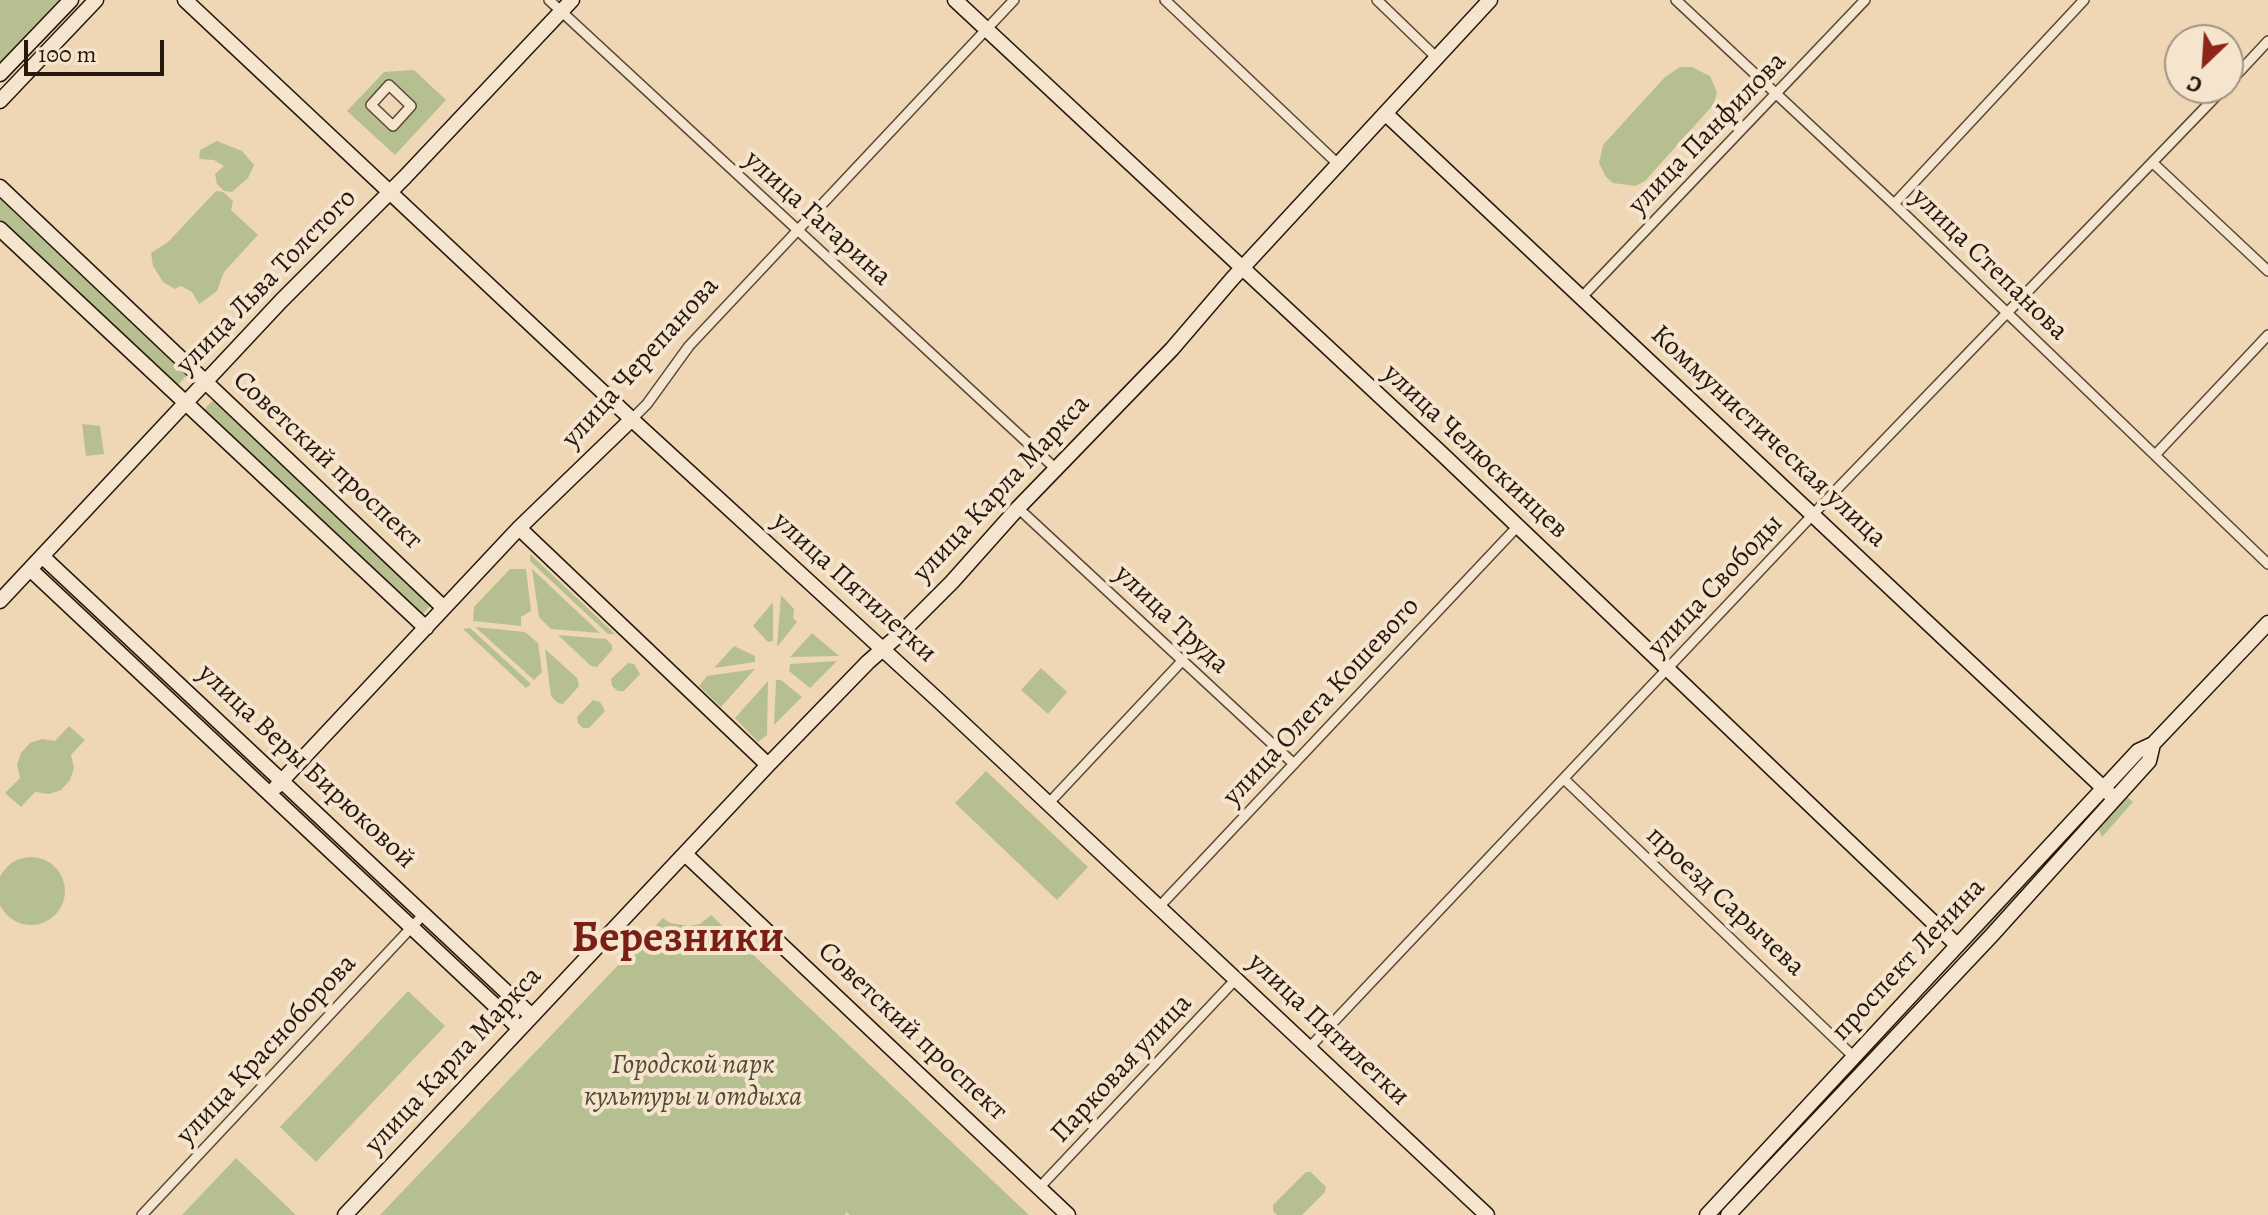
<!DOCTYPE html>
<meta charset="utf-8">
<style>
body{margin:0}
#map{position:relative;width:2268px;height:1215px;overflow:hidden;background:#efd7b5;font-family:Alegreya,serif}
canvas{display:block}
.north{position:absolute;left:2164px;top:24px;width:80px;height:80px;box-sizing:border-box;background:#f5e5cf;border:2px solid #a39381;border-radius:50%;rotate:205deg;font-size:22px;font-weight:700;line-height:32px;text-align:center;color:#27180c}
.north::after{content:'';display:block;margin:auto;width:28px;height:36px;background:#8f2418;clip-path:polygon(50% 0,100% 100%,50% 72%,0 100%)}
.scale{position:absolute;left:24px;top:40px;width:140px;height:36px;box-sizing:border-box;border:4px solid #27180c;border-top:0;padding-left:10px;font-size:24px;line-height:28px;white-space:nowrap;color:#27180c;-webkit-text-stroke:6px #f5e5cf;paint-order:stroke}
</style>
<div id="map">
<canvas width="2268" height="1215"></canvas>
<div class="north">С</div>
<div class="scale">100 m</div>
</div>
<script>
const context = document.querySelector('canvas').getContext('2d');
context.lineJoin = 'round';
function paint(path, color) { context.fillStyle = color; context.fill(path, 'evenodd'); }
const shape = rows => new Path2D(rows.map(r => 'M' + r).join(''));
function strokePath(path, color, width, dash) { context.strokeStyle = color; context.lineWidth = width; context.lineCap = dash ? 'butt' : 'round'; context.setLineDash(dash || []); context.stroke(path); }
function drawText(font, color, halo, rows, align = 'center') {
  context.font = font + ' Alegreya,serif'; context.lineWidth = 8; context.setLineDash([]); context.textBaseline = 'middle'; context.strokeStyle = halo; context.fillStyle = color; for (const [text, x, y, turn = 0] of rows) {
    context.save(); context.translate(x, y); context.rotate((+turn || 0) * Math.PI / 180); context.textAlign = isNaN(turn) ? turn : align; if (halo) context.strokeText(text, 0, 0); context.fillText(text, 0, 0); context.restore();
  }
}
paint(shape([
 [0,0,62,0,0,65],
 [1680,67,1692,67,1710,76,1717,92,1714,104,1645,181,1635,186,1613,183,1606,177,1599,163,1603,145,1665,77],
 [414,70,446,100,395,155,347,111,384,72],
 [389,86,411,107,393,125,371,105],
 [217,141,242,151,254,165,248,178,232,192,224,191,217,184,215,174,224,166,214,160,199,159,200,150],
 [216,191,223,192,233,201,231,210,258,235,224,272,217,291,199,304,192,292,181,286,175,289,163,282,153,266,151,253,168,242],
 [0,194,189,373,175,388,0,222],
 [216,397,434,602,419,618,201,413],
 [82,424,100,426,104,454,86,456],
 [530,554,615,634,608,634,530,561],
 [510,569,526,569,531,611,521,617,521,626,473,621,474,607],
 [532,569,600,633,551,629,539,617],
 [781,595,794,609,793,618,797,622,777,647],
 [773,602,773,641,768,642,753,626],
 [475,627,525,632,538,643,542,672,534,680],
 [470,628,531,684,526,688,463,629],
 [812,633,839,656,790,657],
 [558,635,606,639,612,645,612,650,597,667,591,666],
 [734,646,755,656,755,662,714,668],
 [545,649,577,678,579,686,563,704,558,703,551,696],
 [837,661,810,688,789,671,790,664],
 [628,663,634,664,640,674,624,691,618,691,612,686,611,679],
 [1041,668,1067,692,1048,714,1021,690],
 [755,669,721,707,699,686,707,676],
 [776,680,781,680,802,697,774,725],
 [768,681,767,735,758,742,735,718],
 [593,700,600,702,605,711,589,728,583,728,578,723,577,717],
 [69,726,85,740,71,755,74,768,70,780,61,790,49,794,35,792,21,807,5,793,20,778,17,765,21,753,30,743,42,739,55,741],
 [986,771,1088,867,1057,900,955,803],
 [2125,795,2133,802,2102,837,2097,826],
 [2103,800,1972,947,1968,947,2099,801],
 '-3 891a34 34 0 1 1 68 0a34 34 0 1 1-68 0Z',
 [711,915,1029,1215,850,1215,846,1212,845,1215,380,1215,663,918,670,923,689,926,700,924],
 [408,991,445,1026,316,1162,280,1127],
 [236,1158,296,1215,182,1215],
 [1306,1172,1311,1172,1326,1187,1325,1192,1302,1215,1277,1215,1273,1211,1273,1205]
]), '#b6bf90');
const street = shape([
 [549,0,1056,469],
 [1165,0,1339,165],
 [1377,0,1437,58],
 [1676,0,1894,204,2268,564],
 [2228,84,2268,41],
 [389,85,411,106,393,126,371,105,389,85],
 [2153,163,2268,271],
 [1894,204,2084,0],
 [1581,298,1865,0],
 [632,419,647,404,689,346,1014,0],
 [2156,454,2268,335],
 [1018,508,1294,764],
 [1564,779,1854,1057],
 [1048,804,1183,660],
 [1159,907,1517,527],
 [1309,1048,1839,487,2224,88],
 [1039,1188,1236,979],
 [142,1215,424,914]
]);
const secondary = shape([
 [185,0,640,427,938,700,1487,1215],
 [955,0,1441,453,1956,944],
 [0,74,71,0],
 [0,101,96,0],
 [1386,114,2114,798],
 [0,187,444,608],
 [0,229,426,628],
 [519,528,768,765],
 [43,557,532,1016],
 [31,570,520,1029],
 [0,601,281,301,405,177,572,0],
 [276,787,519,528,632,419],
 [685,854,1068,1215],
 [345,1215,768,765,868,662,900,634,952,582,1018,508,1172,349,1232,279,1490,0],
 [1707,1215,2138,751,2153,744,2268,623],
 [1728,1215,1992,935,2149,761,2153,744]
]);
strokePath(street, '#594836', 12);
strokePath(secondary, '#27180c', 17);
strokePath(street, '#f5e5cf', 9);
strokePath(secondary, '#f5e5cf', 14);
drawText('28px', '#27180c', '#f5e5cf', [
 ["улица Панфилова",1708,134,-46],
 ["улица Гагарина",817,219,42],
 ["улица Степанова",1989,265,44],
 ["улица Льва Толстого",267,282,-46],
 ["улица Черепанова",641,363,-48],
 ["Коммунистическая улица",1768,437,43],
 ["улица Челюскинцев",1475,452,43],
 ["Советский проспект",327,461,43],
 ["улица Карла Маркса",1002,489,-47],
 ["улица Свободы",1716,586,-47],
 ["улица Пятилетки",854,588,42],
 ["улица Труда",1171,620,43],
 ["улица Олега Кошевого",1322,702,-47],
 ["улица Веры Бирюковой",306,767,43],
 ["проезд Сарычева",1725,902,43],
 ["проспект Ленина",1909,960,-47],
 ["улица Пятилетки",1328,1030,43],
 ["Советский проспект",912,1032,43],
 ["улица Красноборова",267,1050,-47],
 ["улица Карла Маркса",454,1061,-47],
 ["Парковая улица",1122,1069,-47]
]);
drawText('italic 28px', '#524a34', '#f5e5cf', [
 ["Городской парк",693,1066],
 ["культуры и отдыха",693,1098]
]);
drawText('bold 44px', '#7a1f14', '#f5e5cf', [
 ["Березники",678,940]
]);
</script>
